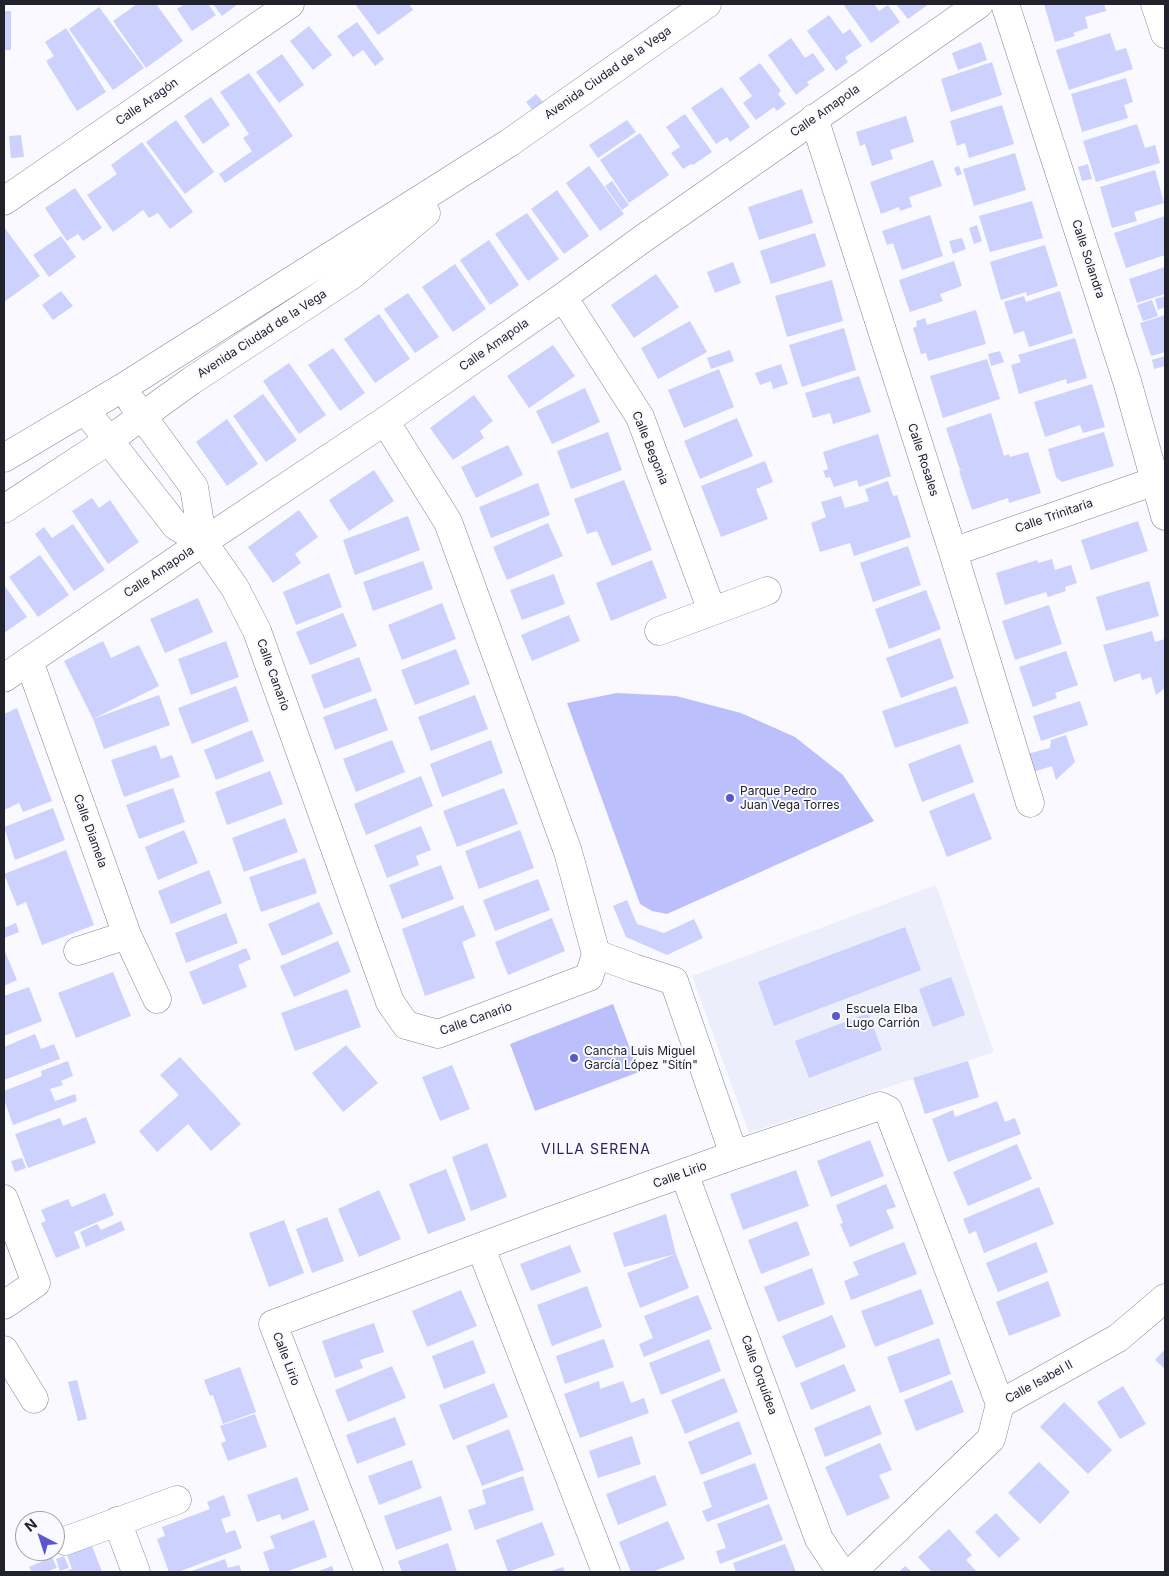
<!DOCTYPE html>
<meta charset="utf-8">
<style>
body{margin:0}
#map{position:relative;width:1169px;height:1576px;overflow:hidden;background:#f9f9ff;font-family:Inter,sans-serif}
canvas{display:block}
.frame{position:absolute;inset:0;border:5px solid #21222b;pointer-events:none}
.north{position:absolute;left:15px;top:1511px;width:50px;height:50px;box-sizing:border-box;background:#f9f9ff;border:1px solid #a3a3aa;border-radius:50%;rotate:320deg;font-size:14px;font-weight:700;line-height:20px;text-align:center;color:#21222b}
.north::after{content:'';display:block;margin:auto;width:18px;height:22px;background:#5c56ce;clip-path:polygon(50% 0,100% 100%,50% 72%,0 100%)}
</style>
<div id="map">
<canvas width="1169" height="1576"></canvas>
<div class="frame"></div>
<div class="north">N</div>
</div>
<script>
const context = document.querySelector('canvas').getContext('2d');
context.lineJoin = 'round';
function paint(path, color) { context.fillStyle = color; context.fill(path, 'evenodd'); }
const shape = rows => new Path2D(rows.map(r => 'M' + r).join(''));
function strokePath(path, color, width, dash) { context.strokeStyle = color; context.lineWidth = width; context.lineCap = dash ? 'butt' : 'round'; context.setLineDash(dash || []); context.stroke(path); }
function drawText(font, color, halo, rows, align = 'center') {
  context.font = font + ' Inter,sans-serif'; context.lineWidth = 4; context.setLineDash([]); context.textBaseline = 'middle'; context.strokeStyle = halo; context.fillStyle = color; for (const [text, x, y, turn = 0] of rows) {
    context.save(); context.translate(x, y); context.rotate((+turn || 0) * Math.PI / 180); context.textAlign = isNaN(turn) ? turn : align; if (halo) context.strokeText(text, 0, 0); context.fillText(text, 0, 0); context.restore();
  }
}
paint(shape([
 [936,885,994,1052,749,1133,692,976]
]), '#edeefc');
paint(shape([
 [617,693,676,696,741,713,795,737,843,775,874,821,667,914,652,911,640,904,567,703],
 [613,1004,639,1072,535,1111,510,1044]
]), '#bbc0fd');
paint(shape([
 [137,4,156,4,183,41,146,68,113,21],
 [185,4,208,4,216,15,192,31,177,9],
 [213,4,238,4,222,16],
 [355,4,409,4,413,10,378,35],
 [843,4,874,4,879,11,888,5,900,22,871,43],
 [896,4,929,4,908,19],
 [1044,4,1104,4,1106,11,1085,17,1088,28,1073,33,1075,36,1055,42],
 [99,7,144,68,113,90,69,29],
 [4,11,11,11,11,50,4,50],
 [829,15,843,34,850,29,862,46,845,57,848,62,836,71,807,31],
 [357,22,384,59,375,66,363,50,353,57,337,36],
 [309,26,332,55,313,70,290,41],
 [66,28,106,92,77,111,46,61,54,56,45,42],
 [1110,33,1116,51,1126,48,1133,69,1069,90,1056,50],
 [791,38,805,58,813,53,825,70,807,82,809,85,796,95,768,55],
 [981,42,987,60,958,70,952,53],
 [282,54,304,85,279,103,256,72],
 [992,62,1002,95,951,112,941,79],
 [760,63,781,91,778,94,786,104,777,111,774,107,756,120,743,103,752,96,739,78],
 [249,73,293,136,225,183,219,174,252,151,243,138,249,134,220,92],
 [1126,78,1133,102,1124,105,1128,118,1082,132,1071,94],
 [722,87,750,127,730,142,727,137,716,144,691,108],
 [536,94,544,103,534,112,526,102],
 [211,97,230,125,203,144,184,116],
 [1002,105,1014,144,969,158,965,143,957,146,950,121],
 [685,114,712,152,693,165,691,164,683,169,671,153,680,147,666,127],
 [906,116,914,142,890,150,893,159,872,166,865,144,860,146,856,132],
 [176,120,214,172,185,194,146,142],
 [627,120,636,132,598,158,589,145],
 [1137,124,1145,148,1155,145,1160,163,1096,182,1083,141],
 [640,133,669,175,629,203,600,160],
 [21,135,24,157,11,158,9,136],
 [142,142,193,212,170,229,158,213,149,218,143,210,113,232,87,195,117,174,111,165],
 [1015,153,1026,190,974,206,963,169],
 [933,160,942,186,909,197,912,207,900,211,899,207,881,214,870,182],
 [1088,164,1092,179,1082,181,1078,167],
 [589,166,624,214,600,231,566,183],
 [959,166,962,174,957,176,954,168],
 [1155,170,1164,203,1134,212,1137,221,1112,228,1100,187],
 [612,181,629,205,622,210,605,186],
 [75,188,102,228,83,241,78,234,67,241,45,208],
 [802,189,813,223,759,240,748,207],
 [557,190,589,236,564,254,531,209],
 [1032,201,1043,238,990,252,979,216],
 [527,213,559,259,528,281,495,234],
 [930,215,943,256,902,270,893,243,887,245,882,231],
 [1165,216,1165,255,1126,268,1114,233],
 [977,225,982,241,974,244,969,228],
 [4,227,40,276,4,302],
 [815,233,826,266,771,284,760,251],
 [61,236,76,257,49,277,33,255],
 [962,238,966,249,953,254,949,241],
 [489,240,519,285,490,305,460,260],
 [1045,245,1058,286,1027,296,1026,292,1001,300,990,262],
 [954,261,962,286,940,294,943,301,910,312,899,280],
 [733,262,741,283,715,293,707,272],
 [455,264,486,309,453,332,422,287],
 [1165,267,1165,294,1137,303,1129,279],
 [656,274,679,307,634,338,611,305],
 [832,280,843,321,787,337,775,296],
 [61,291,73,306,53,320,42,305],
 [1060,291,1073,333,1029,347,1024,331,1014,334,1004,302,1024,296,1026,302],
 [408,293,439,337,415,353,384,309],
 [1165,296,1165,307,1158,310,1155,299],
 [1152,300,1158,316,1143,321,1137,305],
 [976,310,986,344,928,361,926,353,921,354,913,328,917,326,916,321,925,318,927,325],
 [379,314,410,359,375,383,344,339],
 [1165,315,1165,352,1151,356,1140,323],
 [690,321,707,352,658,379,641,348],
 [844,328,856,370,802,387,789,345],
 [1075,338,1087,378,1067,384,1066,379,1019,394,1011,365,1021,362,1018,355],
 [553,345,575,376,529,408,507,376],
 [333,348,365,393,340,411,308,365],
 [730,350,734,361,711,369,707,358],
 [1000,351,1004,362,991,366,988,354],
 [1165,356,1165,366,1154,369,1152,360],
 [987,359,1000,399,943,418,930,376],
 [289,363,326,415,299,434,263,381],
 [781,364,788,384,773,389,771,381,760,385,755,373],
 [719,369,734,407,684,428,668,390],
 [859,376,871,412,833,424,830,413,813,418,805,393],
 [1092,384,1105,427,1083,433,1080,425,1045,437,1034,402],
 [585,388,600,422,552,444,536,411],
 [263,394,297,440,266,462,233,416],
 [474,395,493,421,480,431,484,438,453,460,430,428],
 [991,413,1004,456,1009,454,1010,457,1028,452,1041,493,1009,503,1008,498,972,510,959,471,966,468,960,470,946,428],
 [737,418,753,456,700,479,684,441],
 [227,419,258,464,227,486,196,442],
 [608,432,622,470,571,489,557,451],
 [1104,432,1114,466,1062,482,1056,477,1048,449],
 [878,434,891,476,859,487,857,480,834,487,830,477,826,478,823,471,828,469,823,452],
 [508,445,523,475,476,498,461,467],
 [765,461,773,482,756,489,768,519,721,537,701,486],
 [374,470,394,501,349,531,329,500],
 [624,480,652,550,612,566,597,531,587,534,574,499],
 [888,481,893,496,897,495,911,537,854,556,850,543,820,552,811,523,826,517,821,502,841,496,845,508,869,501,865,489],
 [538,483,550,515,491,538,479,507],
 [92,498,99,508,110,500,139,542,108,564,72,511],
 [299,510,318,537,295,554,301,563,273,583,248,547],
 [408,516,420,550,355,575,343,540],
 [1138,521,1148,551,1091,570,1081,540],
 [548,523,563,556,507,580,493,547],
 [73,524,105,570,74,591,35,534,44,527,52,538],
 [908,546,921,585,873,602,860,563],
 [40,555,69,595,38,617,9,577],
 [1052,559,1055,570,1071,565,1077,583,1065,587,1066,591,1048,597,1046,592,1005,605,996,573,1037,560,1038,563],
 [652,560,667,598,611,621,596,583],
 [423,561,433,589,373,611,363,582],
 [329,573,342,607,296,625,283,592],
 [554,574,565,604,522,620,510,590],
 [1149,581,1159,616,1106,631,1096,597],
 [4,585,27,617,4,633],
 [926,590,941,629,889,649,875,609],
 [198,598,213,632,165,653,150,619],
 [442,603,456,639,402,660,388,625],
 [1049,605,1062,644,1015,660,1002,621],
 [343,613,357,646,310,665,296,632],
 [569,615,580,641,532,661,521,635],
 [1152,631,1155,642,1165,639,1165,688,1156,695,1151,677,1142,680,1140,673,1114,682,1103,645],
 [940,638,954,678,901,698,886,658],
 [103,641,111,658,139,645,159,686,93,719,64,661],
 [226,641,239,677,191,695,178,659],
 [456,649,470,684,415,705,401,670],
 [1066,651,1078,685,1055,693,1057,698,1033,707,1019,667],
 [359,657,372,691,324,709,311,675],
 [236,686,249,721,192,744,178,708],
 [956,686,969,723,895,748,882,711],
 [159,695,170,725,104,749,93,719],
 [475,695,488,729,431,751,418,717],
 [376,698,388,730,335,750,323,717],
 [1080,701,1088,725,1041,741,1033,716],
 [17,708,52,801,23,812,19,803,4,810,4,714],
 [252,730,264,761,216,780,204,750],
 [1066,735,1075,762,1056,780,1052,766,1033,772,1027,754,1050,748,1051,740],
 [392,740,405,772,356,792,343,759],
 [491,740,503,773,442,797,430,764],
 [960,744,974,782,922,802,908,764],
 [156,745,161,759,172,755,180,777,124,797,111,760],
 [270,771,283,804,227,825,215,792],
 [421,776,433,806,366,835,354,804],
 [173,788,185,822,139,839,126,805],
 [504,788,518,824,457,847,443,811],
 [974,793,992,839,947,857,929,811],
 [53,808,65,840,15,860,4,827],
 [285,818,298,852,244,872,232,838],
 [421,826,431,850,416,856,419,865,387,878,374,845],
 [184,830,198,863,158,880,145,847],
 [520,830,534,868,479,889,465,851],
 [66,850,94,925,42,945,26,902,17,906,4,874],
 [305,858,317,893,261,912,249,877],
 [441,865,454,899,402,919,389,885],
 [209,870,222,903,171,924,158,891],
 [538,879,550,910,495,931,483,900],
 [627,900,637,924,664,933,694,919,703,938,667,955,626,937,613,906],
 [319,902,333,934,282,956,268,924],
 [463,905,476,936,462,942,475,978,425,996,402,929],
 [226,913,238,943,186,963,175,933],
 [552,918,565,951,508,975,495,942],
 [16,923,19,932,4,938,4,928],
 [905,927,921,970,774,1026,758,982],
 [338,941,351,972,294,997,280,966],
 [246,948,251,959,238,965,247,987,203,1005,189,972],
 [4,949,17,980,4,986],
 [113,972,131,1016,76,1038,58,993],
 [951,977,965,1015,933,1027,919,989],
 [29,987,42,1021,4,1036,4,996],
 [347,989,361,1027,295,1051,281,1013],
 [868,1013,882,1050,809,1078,795,1041],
 [35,1034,41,1049,54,1044,60,1059,4,1080,4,1047],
 [346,1045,378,1083,343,1112,312,1073],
 [180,1057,241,1124,211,1151,188,1124,157,1152,139,1131,179,1095,160,1075],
 [68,1061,73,1076,61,1081,63,1085,50,1089,55,1101,75,1094,77,1101,13,1125,4,1099,4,1091,42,1076,41,1071],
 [968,1061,979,1097,925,1114,913,1078],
 [452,1065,470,1109,440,1121,422,1077],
 [997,1101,1005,1122,1015,1118,1021,1134,948,1162,932,1119,953,1110,955,1117],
 [86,1117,96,1143,28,1168,15,1134,60,1118,63,1126],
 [870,1140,884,1176,831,1197,817,1161],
 [487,1143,507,1197,471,1211,452,1157],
 [1017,1144,1032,1179,968,1206,953,1172],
 [22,1158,26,1168,15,1172,11,1161],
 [446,1169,466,1220,428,1234,409,1184],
 [796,1170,809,1206,743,1230,730,1194],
 [886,1184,896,1207,886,1210,894,1228,850,1247,840,1224,843,1223,836,1205],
 [1039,1187,1054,1224,984,1253,976,1231,969,1234,963,1219],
 [379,1190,401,1239,359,1257,338,1209],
 [105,1193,114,1215,74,1232,80,1248,56,1258,41,1223,46,1221,41,1210,68,1199,72,1207],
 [666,1214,676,1254,624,1267,613,1233],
 [327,1217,344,1261,312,1273,296,1229],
 [284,1220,304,1273,269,1287,249,1233],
 [121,1221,125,1230,86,1247,80,1232,97,1224,101,1230],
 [797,1221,810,1255,761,1274,748,1240],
 [904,1242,917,1274,851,1300,844,1281,859,1275,853,1262],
 [1036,1242,1048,1272,998,1292,986,1263],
 [570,1245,581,1272,531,1291,520,1264],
 [676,1254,689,1288,640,1308,627,1273],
 [812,1268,825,1304,778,1322,764,1287],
 [1048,1281,1061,1316,1009,1336,996,1302],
 [587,1286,602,1327,552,1346,537,1305],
 [921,1289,934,1324,875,1347,861,1311],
 [461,1290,477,1326,427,1347,412,1311],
 [698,1295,712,1329,644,1357,639,1344,653,1338,644,1316],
 [832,1315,846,1347,796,1368,782,1336],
 [374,1323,384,1352,360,1360,363,1368,335,1378,322,1341],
 [939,1338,951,1374,900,1393,887,1357],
 [604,1339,614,1367,565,1384,556,1356],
 [709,1339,721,1371,661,1395,649,1363],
 [473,1340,486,1373,444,1389,432,1356],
 [1165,1349,1165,1369,1155,1360],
 [844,1364,856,1391,811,1410,800,1383],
 [392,1366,406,1398,348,1422,335,1390],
 [240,1367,256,1412,223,1424,213,1395,210,1396,204,1380],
 [724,1378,738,1412,685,1434,671,1400],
 [77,1380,87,1419,78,1421,68,1382],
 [952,1380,964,1412,916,1431,904,1400],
 [599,1381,600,1389,623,1381,631,1403,644,1398,649,1413,580,1438,564,1394],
 [494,1383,508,1417,453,1440,439,1405],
 [1123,1386,1146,1424,1120,1439,1097,1402],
 [1064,1402,1112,1450,1088,1474,1040,1427],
 [870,1405,882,1434,825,1457,814,1428],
 [255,1414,267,1447,228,1461,221,1443,226,1441,220,1426],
 [395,1417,406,1445,357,1464,346,1435],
 [739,1421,752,1454,701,1475,688,1442],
 [509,1429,524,1470,482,1486,466,1446],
 [632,1436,641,1464,598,1478,589,1451],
 [880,1443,892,1470,879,1475,890,1498,847,1516,825,1467],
 [412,1460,422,1488,379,1505,368,1476],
 [1039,1462,1070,1492,1040,1524,1008,1493],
 [755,1463,768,1499,707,1522,702,1511,712,1507,703,1482],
 [655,1475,667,1505,618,1525,606,1494],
 [523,1476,534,1510,475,1530,468,1510,486,1504,482,1490],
 [297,1477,309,1510,282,1520,280,1514,257,1522,247,1495],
 [224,1495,231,1516,221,1519,226,1533,235,1530,242,1548,178,1572,169,1572,157,1539,165,1536,162,1527,210,1509,207,1502],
 [441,1496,452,1530,396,1550,384,1516],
 [769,1504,783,1540,720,1564,716,1551,726,1548,717,1524],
 [996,1513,1020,1539,999,1558,975,1532],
 [314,1520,327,1557,285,1572,270,1572,263,1552,275,1548,270,1536],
 [668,1521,685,1559,652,1572,631,1572,619,1542],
 [542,1522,555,1555,508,1572,496,1540],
 [949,1529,972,1555,966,1560,977,1572,932,1572,918,1557],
 [448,1543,457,1572,402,1572,398,1561],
 [785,1544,796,1572,736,1572,733,1563],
 [92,1546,102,1572,63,1572,72,1569,67,1555],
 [64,1556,69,1568,60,1571,56,1559],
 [52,1557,57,1568,46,1572,32,1572,29,1567],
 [225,1559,228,1568,239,1565,242,1572,189,1572],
 [332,1566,334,1572,316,1572],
 [905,1566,912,1572,899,1572],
 [563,1567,565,1572,548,1572]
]), '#cdd1fd');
const minor = shape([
 [1005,4,1127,381,1165,516],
 [1155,4,1165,34],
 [814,118,953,552,1030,803],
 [4,201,290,4],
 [563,297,640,417,712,611],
 [132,402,194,487,203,542],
 [85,410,176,526,203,542,235,588,257,631,390,1002,406,1025,438,1034,589,977,596,954,568,852,448,522,385,421],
 [4,458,122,388,509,143,707,4],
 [4,509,109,440,191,381,352,275,426,213],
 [953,552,1155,481],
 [659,631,767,591],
 [29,661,127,935,157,999],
 [4,678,203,542,385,421,563,297,641,240,979,4],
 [78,951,127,935],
 [596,954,634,968,674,981,734,1155],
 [684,1173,819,1539,841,1572],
 [4,1199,36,1283,4,1305],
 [481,1248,606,1572],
 [4,1350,34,1399],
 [117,1521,136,1572],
 [65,1541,177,1500],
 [369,1572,273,1324,547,1222,734,1155,880,1106,888,1110,1000,1404],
 [852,1572,991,1439,1000,1404,1118,1338,1165,1298]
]);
strokePath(minor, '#82859c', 29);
strokePath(minor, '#fff', 28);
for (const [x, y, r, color] of [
 [730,798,5,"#5c56ce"],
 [836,1016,5,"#5c56ce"],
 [574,1058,5,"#5c56ce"]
]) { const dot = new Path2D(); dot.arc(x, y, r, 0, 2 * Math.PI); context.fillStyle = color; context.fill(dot); strokePath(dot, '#f9f9ff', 2); }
drawText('12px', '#21222b', '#f9f9ff', [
 ["Avenida Ciudad de la Vega",608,73,-35],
 ["Calle Aragón",147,102,-35],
 ["Calle Amapola",825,111,-35],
 ["Calle Solandra",1088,259,72],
 ["Avenida Ciudad de la Vega",262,334,-33],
 ["Calle Amapola",494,345,-35],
 ["Calle Begonia",650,448,68],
 ["Calle Rosales",923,460,72],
 ["Calle Trinitaria",1054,516,-19],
 ["Calle Amapola",159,572,-34],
 ["Calle Canario",273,675,70],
 ["Calle Diamela",90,831,70],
 ["Calle Canario",476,1019,-20],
 ["Calle Lirio",680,1175,-20],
 ["Calle Lirio",286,1359,69],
 ["Calle Orquídea",759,1375,70],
 ["Calle Isabel II",1039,1382,-29]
]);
drawText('12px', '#21222b', '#f9f9ff', [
 ["Parque Pedro",740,791],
 ["Juan Vega Torres",740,805],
 ["Escuela Elba",846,1009],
 ["Lugo Carrión",846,1023],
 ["Cancha Luis Miguel",584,1051],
 ["García López \"Sitín\"",584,1065]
], 'left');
context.letterSpacing = '1px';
drawText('14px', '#282660', '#f9f9ff', [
 ["VILLA SERENA",596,1150]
]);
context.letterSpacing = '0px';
</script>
